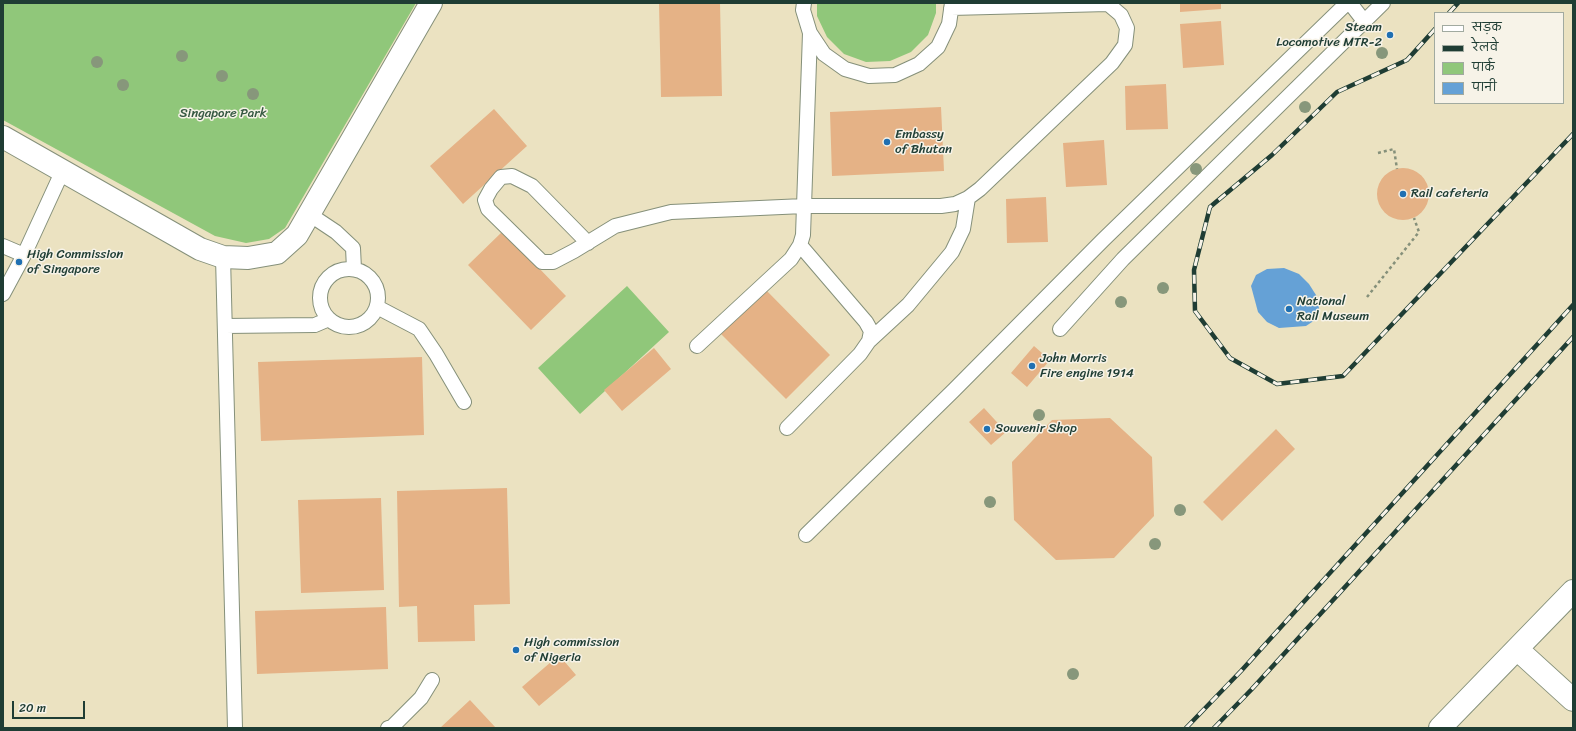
<!DOCTYPE html>
<meta charset="utf-8">
<style>
body{margin:0}
#map{position:relative;width:1576px;height:731px;overflow:hidden;background:#ebe2c1;font-family:Sriracha,"Playpen Sans Deva",sans-serif}
canvas{display:block}
.frame{position:absolute;inset:0;border:4px solid #1f3d34;pointer-events:none}
.legend{position:absolute;left:1434px;top:12px;width:130px;height:92px;box-sizing:border-box;background:#f7f3e8;border:1px solid #a1aaa0;margin:0;padding:5px 7px;list-style:none;font-size:12px;color:#1f3d34}
.legend li{display:flex;align-items:center;gap:8px;height:20px}
.legend b{width:20px;border:1px solid #a1aaa0}
.scale{position:absolute;left:12px;top:701px;width:73px;height:18px;box-sizing:border-box;border:2px solid #1f3d34;border-top:0;padding-left:5px;font-size:12px;line-height:14px;white-space:nowrap;color:#1f3d34;-webkit-text-stroke:3px #f7f3e8;paint-order:stroke}
</style>
<div id="map">
<canvas width="1576" height="731"></canvas>
<div class="frame"></div>
<ul class="legend">
<li><b style="height:5px;background:#fff"></b>सड़क</li>
<li><b style="height:5px;background:#1f3d34"></b>रेलवे</li>
<li><b style="height:11px;background:#90c77a"></b>पार्क</li>
<li><b style="height:11px;background:#65a1d6"></b>पानी</li>
</ul>
<div class="scale">20 m</div>
</div>
<script>
const context = document.querySelector('canvas').getContext('2d');
context.lineJoin = 'round';
function paint(path, color) { context.fillStyle = color; context.fill(path, 'evenodd'); }
const shape = rows => new Path2D(rows.map(r => 'M' + r).join(''));
function strokePath(path, color, width, dash) { context.strokeStyle = color; context.lineWidth = width; context.lineCap = dash ? 'butt' : 'round'; context.setLineDash(dash || []); context.stroke(path); }
function drawText(font, color, halo, rows, align = 'center') {
  context.font = font + ' Sriracha,sans-serif'; context.lineWidth = 3; context.setLineDash([]); context.textBaseline = 'middle'; context.strokeStyle = halo; context.fillStyle = color; for (const [text, x, y, turn = 0] of rows) {
    context.save(); context.translate(x, y); context.rotate((+turn || 0) * Math.PI / 180); context.textAlign = isNaN(turn) ? turn : align; if (halo) context.strokeText(text, 0, 0); context.fillText(text, 0, 0); context.restore();
  }
}
paint(shape([
 [3,3,416,3,285,228,269,239,246,243,215,236,3,120],
 [817,3,936,3,936,13,928,35,911,52,890,61,866,62,844,54,827,37,817,16],
 [627,286,669,332,580,414,538,368]
]), '#90c77a');
paint(shape([
 [1284,268,1299,274,1309,284,1316,295,1319,308,1315,320,1306,326,1279,328,1267,322,1258,312,1251,286,1256,275,1267,269]
]), '#65a1d6');
paint(shape([
 [659,3,720,3,722,96,661,97],
 [1180,3,1221,3,1221,9,1180,12],
 [1221,21,1224,65,1183,68,1180,24],
 [1166,84,1168,129,1126,130,1125,86],
 [941,107,944,171,832,176,830,112],
 [494,109,527,146,463,204,430,166],
 [1104,140,1107,185,1066,187,1063,143],
 '1377 194a26 26 0 1 1 52 0a26 26 0 1 1-52 0Z',
 [1046,197,1048,242,1007,243,1006,199],
 [503,231,566,296,531,330,468,265],
 [765,289,830,355,786,399,721,334],
 [1034,346,1050,360,1027,387,1011,373],
 [654,348,671,369,622,411,604,390],
 [422,357,424,435,261,441,258,362],
 [984,408,1006,432,991,445,969,422],
 [1110,418,1152,457,1154,516,1114,558,1056,560,1014,520,1012,462,1052,420],
 [1276,429,1295,449,1222,521,1203,502],
 [507,488,510,604,474,605,475,641,418,642,417,606,399,607,397,491],
 [381,498,384,590,301,593,298,500],
 [386,607,388,669,257,674,255,611],
 [559,655,576,675,539,706,522,687],
 [470,700,496,728,440,728]
]), '#e5b286');
const lane = shape([
 [804,3,803,10,810,33,824,54,845,69,869,76,895,75,919,64,938,47,949,24,952,3],
 [1350,3,1364,21],
 [309,214,336,232,353,248,354,269],
 [588,243,532,186,512,176,501,177,491,189,485,200,488,209,542,262,553,262,574,251,615,226,671,212,804,206,941,206,955,204,968,198,980,189,1112,63,1125,45,1127,28,1121,15,1108,4,951,8],
 [3,246,24,255],
 [223,257,235,728],
 '320 298a29 29 0 1 1 58 0a29 29 0 1 1-58 0Z',
 [3,294,24,255,63,170],
 [377,307,419,329,436,354,464,402],
 [225,326,315,325,329,319],
 [1060,329,1123,259,1383,3],
 [869,341,908,305,952,252,963,229,968,198],
 [697,346,791,259,800,245,803,235,810,33],
 [787,428,860,354,869,341,871,331,866,322,800,245],
 [806,535,954,390,1103,240,1347,3],
 [388,728,392,727,421,698,432,680]
]);
const street = shape([
 [3,137,200,249,223,257,248,258,277,253,297,235,431,3],
 [1517,649,1573,700],
 [1440,728,1573,591]
]);
strokePath(lane, '#85907a', 16);
strokePath(street, '#85907a', 24);
strokePath(shape([
 [1378,153,1394,149,1397,169],
 [1367,297,1419,232,1414,218]
]), '#85907a', 2.5, [3, 3]);
strokePath(lane, '#fff', 14);
strokePath(street, '#fff', 22);
const rail = shape([
 [1449,13,1458,3],
 [1435,29,1407,60,1337,92,1272,155,1210,207,1194,270,1195,311,1230,358,1277,384,1343,376,1573,134],
 [1186,728,1241,671,1573,305],
 [1214,728,1251,690,1573,337]
]);
strokePath(rail, '#1f3d34', 4.5);
strokePath(rail, '#f7f3e8', 3, [9]);
context.fillStyle = '#87977b';
for (const [x, y] of [
 [1382,53],
 [182,56],
 [97,62],
 [222,76],
 [123,85],
 [253,94],
 [1305,107],
 [1196,169],
 [1163,288],
 [1121,302],
 [1039,415],
 [990,502],
 [1180,510],
 [1155,544],
 [1073,674]
]) { context.beginPath(); context.arc(x, y, 6, 0, 2 * Math.PI); context.fill(); }
for (const [x, y, r, color] of [
 [1390,35,4,"#1f6fb2"],
 [887,142,4,"#1f6fb2"],
 [1403,194,4,"#1f6fb2"],
 [19,262,4,"#1f6fb2"],
 [1289,309,4,"#1f6fb2"],
 [1032,366,4,"#1f6fb2"],
 [987,429,4,"#1f6fb2"],
 [516,650,4,"#1f6fb2"]
]) { const dot = new Path2D(); dot.arc(x, y, r, 0, 2 * Math.PI); context.fillStyle = color; context.fill(dot); strokePath(dot, '#f7f3e8', 1.5); }
drawText('13px', '#1f3d34', '#f7f3e8', [
 ["Steam",1382,28,"right"],
 ["Locomotive MTR-2",1382,43,"right"],
 ["Embassy",895,135],
 ["of Bhutan",895,150],
 ["Rail cafeteria",1411,194],
 ["High Commission",27,255],
 ["of Singapore",27,270],
 ["National",1297,302],
 ["Rail Museum",1297,317],
 ["John Morris",1040,359],
 ["Fire engine 1914",1040,374],
 ["Souvenir Shop",995,429],
 ["High commission",524,643],
 ["of Nigeria",524,658]
], 'left');
drawText('13px', '#365942', '#f7f3e8', [
 ["Singapore Park",223,114]
]);
</script>
